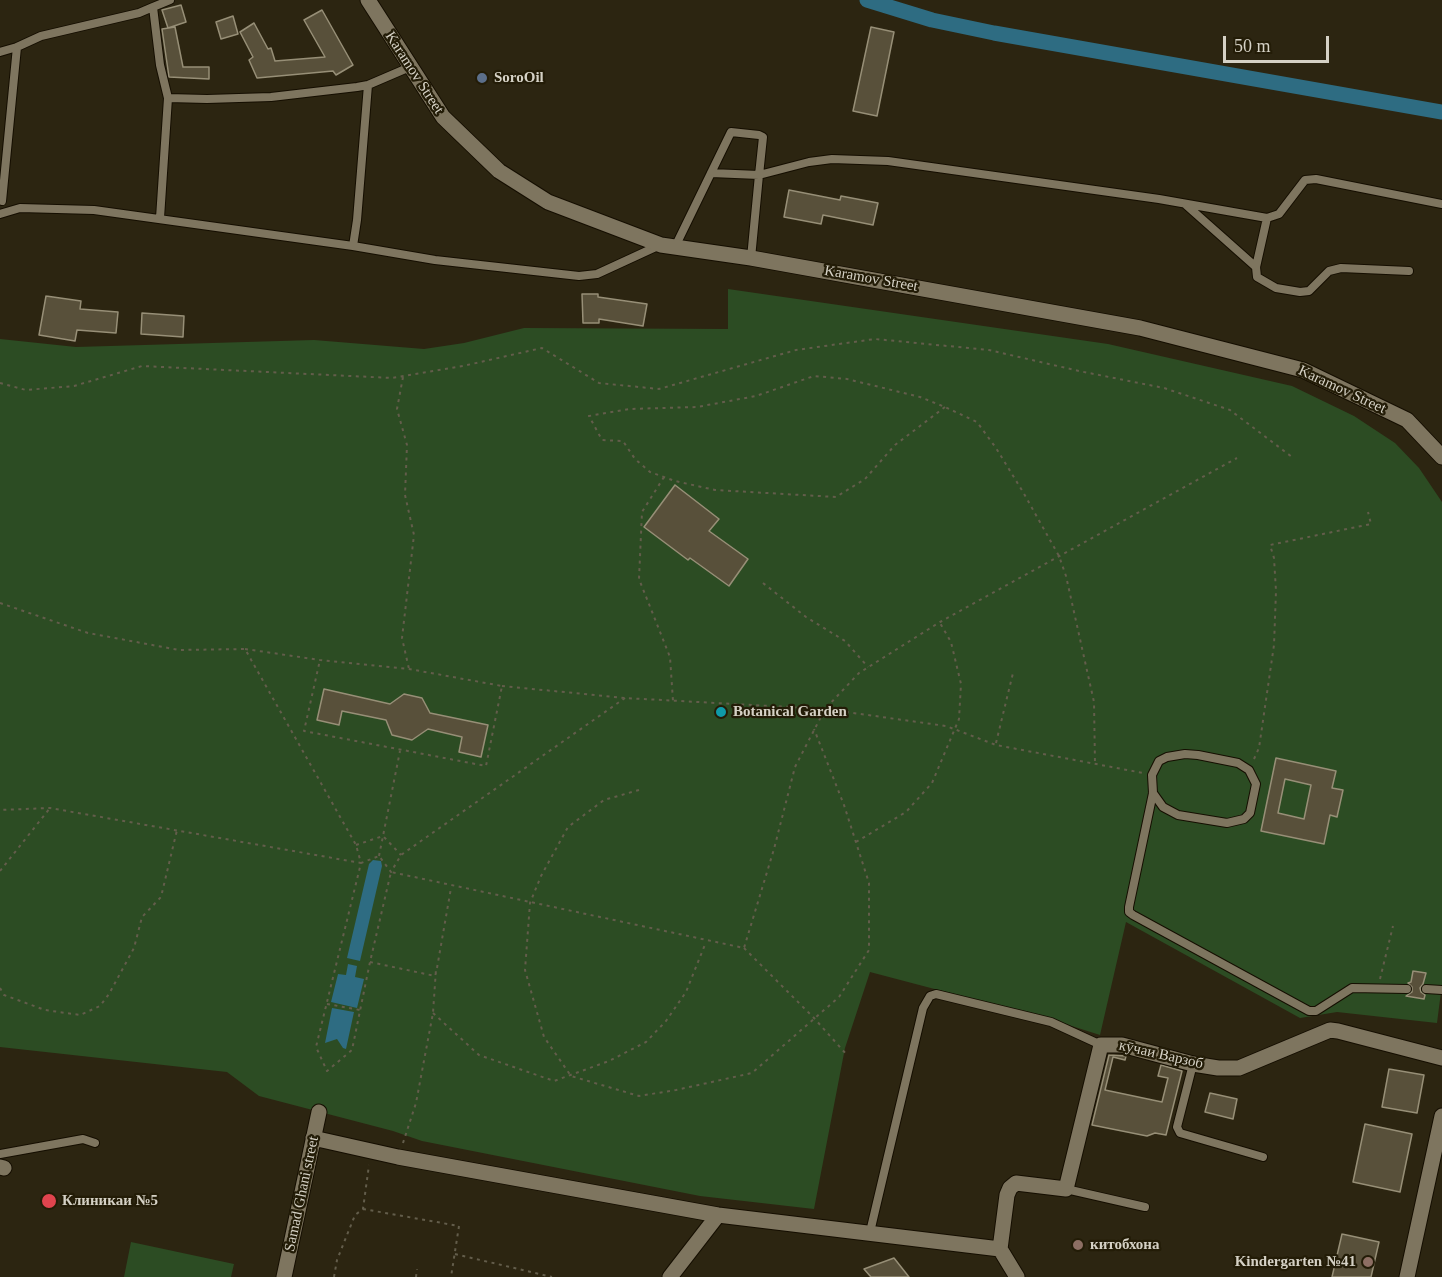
<!DOCTYPE html>
<meta charset="utf-8">
<style>
body{margin:0}
#map{position:relative;width:1442px;height:1277px;overflow:hidden;background:#2c2511;font-family:Georgia,serif}
canvas{display:block}
.scale{position:absolute;left:1223px;top:36px;width:106px;height:27px;box-sizing:border-box;border:3px solid #d5d1c5;border-top:0;padding-left:8px;font-size:18px;line-height:21px;white-space:nowrap;color:#d5d1c5;-webkit-text-stroke:4px #231c07;paint-order:stroke}
</style>
<div id="map">
<canvas width="1442" height="1277"></canvas>
<div class="scale">50 m</div>
</div>
<script>
const context = document.querySelector('canvas').getContext('2d');
context.lineJoin = 'round';
function paint(path, color) { context.fillStyle = color; context.fill(path, 'evenodd'); }
const shape = rows => new Path2D(rows.map(r => 'M' + r).join(''));
function strokePath(path, color, width, dash) { context.strokeStyle = color; context.lineWidth = width; context.lineCap = dash ? 'butt' : 'round'; context.setLineDash(dash || []); context.stroke(path); }
function drawText(font, color, halo, rows, align = 'center') {
  context.font = font + ' Georgia,serif'; context.lineWidth = 4.5; context.setLineDash([]); context.textBaseline = 'middle'; context.strokeStyle = halo; context.fillStyle = color; for (const [text, x, y, turn = 0] of rows) {
    context.save(); context.translate(x, y); context.rotate((+turn || 0) * Math.PI / 180); context.textAlign = isNaN(turn) ? turn : align; if (halo) context.strokeText(text, 0, 0); context.fillText(text, 0, 0); context.restore();
  }
}
paint(shape([
 [728,289,1108,344,1292,386,1354,416,1395,443,1419,468,1442,502,1442,984,1437,1023,1337,1012,1300,1018,1126,922,1100,1035,1056,1021,870,972,845,1048,814,1209,700,1196,422,1141,393,1131,259,1096,227,1072,0,1047,0,339,76,347,314,340,424,349,464,343,524,328,728,329],
 [131,1242,234,1264,231,1277,124,1277]
]), '#2c4c23');
paint(shape([
 [373,860,381,861,382,866,360,961,347,958,369,864],
 [348,964,357,966,355,977,364,979,357,1008,331,1002,338,974,346,975],
 [332,1008,354,1012,346,1049,343,1048,337,1039,325,1043]
]), '#2e6c82');
strokePath(shape([
 [867,0,932,20,994,33,1442,112]
]), '#2e6c82', 15);
const building = shape([
 [181,5,186,22,168,28,162,10,181,5],
 [322,10,353,65,336,75,333,71,257,78,249,60,253,57,240,32,254,23,268,49,271,48,275,61,325,57,304,20,322,10],
 [233,16,238,34,221,39,216,22,233,16],
 [175,27,183,67,209,67,209,79,169,77,162,29,175,27],
 [871,27,894,32,877,116,853,111,871,27],
 [789,190,840,200,841,196,878,203,873,225,823,215,821,224,784,217,789,190],
 [582,294,598,294,598,297,647,304,643,326,599,319,599,323,583,323,582,294],
 [46,296,81,301,80,309,118,312,116,333,77,330,75,341,39,335,46,296],
 [142,313,184,316,183,337,141,334,142,313],
 [675,485,719,519,709,531,748,559,729,586,690,558,688,560,644,527,675,485],
 [324,689,390,704,404,694,422,698,430,713,488,725,481,757,459,752,462,737,428,729,412,740,392,735,386,720,342,711,339,725,317,720,324,689],
 [1276,758,1336,771,1332,788,1343,790,1337,817,1330,815,1324,844,1261,831,1276,758],
 [1285,779,1311,785,1304,819,1278,813,1285,779],
 [1413,971,1426,973,1423,984,1420,988,1421,992,1425,995,1424,999,1406,996,1412,992,1412,987,1408,983,1411,982,1413,971],
 [1109,1055,1126,1056,1125,1060,1113,1057,1105,1090,1162,1102,1168,1078,1158,1076,1161,1065,1182,1071,1166,1135,1155,1133,1147,1136,1092,1125,1109,1055],
 [1389,1069,1424,1075,1417,1113,1382,1107,1389,1069],
 [1210,1093,1237,1099,1233,1119,1205,1112,1210,1093],
 [1365,1124,1412,1134,1400,1192,1353,1182,1365,1124],
 [1342,1234,1379,1242,1371,1277,1332,1277,1342,1234],
 [894,1258,909,1277,871,1277,864,1269,894,1258]
]);
paint(building, '#58503a');
strokePath(building, '#978f77', 1.5);
const service = shape([
 [153,7,170,0],
 [0,52,17,47,41,36,139,13,153,7,160,65,168,98],
 [2,201,17,47],
 [1185,204,1256,267],
 [0,214,20,208,94,210,353,246,435,260,579,276,597,274,660,245],
 [160,218,168,98,207,99,271,97,357,87,368,85,410,67],
 [1267,218,1256,267,1257,277,1276,288,1300,292,1309,291,1329,271,1341,268,1409,271],
 [353,246,357,220,368,85],
 [675,247,711,173,731,132,759,135,763,137,759,175,711,173],
 [751,258,759,175,809,162,832,159,888,161,1159,199,1267,218,1279,214,1305,180,1316,179,1442,204],
 [1153,793,1163,807,1178,815,1227,823,1244,819,1250,813,1256,784,1249,770,1238,763,1198,755,1185,754,1167,757,1159,761,1152,775,1153,793,1129,907,1129,912,1133,915,1309,1011,1316,1011,1352,988,1407,989],
 [1426,989,1442,990],
 [1193,1064,1177,1127,1180,1133,1263,1157],
 [0,1154,83,1139,95,1143],
 [1066,1189,1145,1207],
 [870,1232,923,1008,930,996,936,994,1051,1022,1101,1045]
]);
const minor = shape([
 [313,1138,398,1157,718,1215,1000,1249,1017,1277],
 [0,1167,4,1168],
 [1000,1249,1007,1195,1010,1188,1016,1183,1066,1189,1101,1045,1122,1045,1193,1064,1218,1068,1239,1068,1330,1030,1338,1031,1442,1058],
 [284,1277,319,1112],
 [670,1277,718,1215]
]);
const secondary = shape([
 [368,0,443,117,499,171,548,202,661,245,751,258,1140,328,1303,370,1407,420,1442,457],
 [1407,1277,1442,1116]
]);
strokePath(service, '#150e00', 10);
strokePath(minor, '#150e00', 17);
strokePath(secondary, '#150e00', 17);
strokePath(shape([
 [403,377,397,409,407,445,405,495,414,535,402,638,409,669],
 [0,383,26,390,74,386,142,366,392,378,463,366,542,348,599,383,659,389,796,350,875,339,989,350,1079,371,1164,388,1230,410,1292,457],
 [945,407,895,445,865,479,836,497,715,490,675,481,650,472,635,459,623,441,602,440,589,416,629,409,697,407,756,396,814,376,847,379,920,397,945,407,977,422,996,448,1023,492,1059,556,1066,576,1094,702,1095,764],
 [664,477,642,512,639,579,670,657,673,701],
 [763,583,806,617,845,641,868,667],
 [0,603,88,633,179,650,245,649,356,845,361,863,50,808,0,810],
 [245,649,320,660,409,669,502,686,486,766,304,731,320,660],
 [502,686,625,698,825,709,946,726,996,745,1143,773],
 [625,698,401,855,391,872,379,856,361,863,316,1047,327,1071,352,1050,370,962,391,872,744,948,774,849,795,767,825,709,859,673,940,622,1237,458],
 [996,743,1013,673],
 [1254,759,1259,748,1274,645,1276,591,1274,558,1270,545,1371,524,1368,512],
 [639,790,604,800,568,827,541,876,530,903,525,970,544,1037,571,1076,639,1096,676,1090,752,1073,839,997,869,950,869,883,844,805,814,729],
 [856,842,906,812,932,783,959,719,961,684,951,642,940,623],
 [356,845,383,836,401,855],
 [379,856,400,751],
 [0,871,50,808],
 [744,948,814,1018,847,1055],
 [370,962,435,976,436,973],
 [437,968,451,888],
 [1380,979,1393,926],
 [0,988,4,995,45,1010,80,1015,100,1006,109,994,134,948,142,917,161,897,177,830],
 [327,1004,360,1010],
 [433,1013,479,1055,554,1081,609,1061,646,1042,666,1021,686,992,706,942],
 [403,1143,416,1103,433,1013,436,969],
 [363,1209,459,1226,451,1277],
 [455,1254,552,1277],
 [334,1277,337,1260,355,1215,363,1209,369,1165],
 [416,1277,417,1269]
]), '#635d4b', 2, [3, 4.5]);
strokePath(service, '#7e755f', 8);
strokePath(minor, '#7e755f', 15);
strokePath(secondary, '#7e755f', 15);
for (const [x, y, r, color] of [
 [482,78,6,"#5c6f8a"],
 [721,712,6,"#0f9aa8"],
 [49,1201,8,"#e0444e"],
 [1078,1245,6,"#8d6e63"],
 [1368,1262,6,"#8d6e63"]
]) { const dot = new Path2D(); dot.arc(x, y, r, 0, 2 * Math.PI); context.fillStyle = color; context.fill(dot); strokePath(dot, '#231c07', 2); }
drawText('15px', '#d5d1c5', '#231c07', [
 ["Karamov Street",414,73,57],
 ["Karamov Street",871,279,10],
 ["Karamov Street",1342,390,25],
 ["кӯчаи Варзоб",1161,1055,13],
 ["Samad Ghani street",302,1194,-78]
]);
drawText('bold 15px', '#d5d1c5', '#231c07', [
 ["SoroOil",494,78],
 ["Botanical Garden",733,712],
 ["Клиникаи №5",62,1201],
 ["китобхона",1090,1245],
 ["Kindergarten №41",1356,1262,"right"]
], 'left');
</script>
